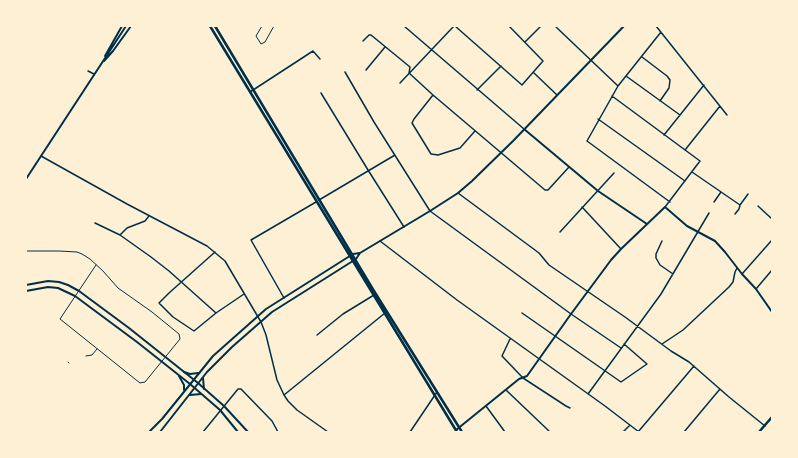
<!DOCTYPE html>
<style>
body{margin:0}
#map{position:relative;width:798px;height:458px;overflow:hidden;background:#fdf0d5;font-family:"Roboto Condensed",sans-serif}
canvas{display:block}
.frame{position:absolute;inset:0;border:27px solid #fdf0d5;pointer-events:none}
</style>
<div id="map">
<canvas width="798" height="458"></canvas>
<div class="frame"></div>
</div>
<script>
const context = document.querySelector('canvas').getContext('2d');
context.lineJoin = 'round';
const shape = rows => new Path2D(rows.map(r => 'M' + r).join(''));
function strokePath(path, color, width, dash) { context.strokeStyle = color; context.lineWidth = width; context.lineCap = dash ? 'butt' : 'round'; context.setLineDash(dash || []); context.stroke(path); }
strokePath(shape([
 [262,26,256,36,261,44,265,42,274,26],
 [26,251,59,251,77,252,82,254,90,259,103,271,118,288,152,312,179,334,180,339,145,382,140,383,60,319,96,265]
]), '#003049', 1);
strokePath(shape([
 [86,356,92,355,97,349],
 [68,362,69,363]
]), '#003049', 1);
strokePath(shape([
 [404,26,524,129],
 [455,26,522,85,543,61,509,26],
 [555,26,618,86],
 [656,26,727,115],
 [661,32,618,86,587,141,670,202],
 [363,41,369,35,371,35,410,67,409,73,433,95,545,190,548,190,569,167],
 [525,42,541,26],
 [642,57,667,76,670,80,669,88,660,101],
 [366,70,385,47],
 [88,71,94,74],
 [345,72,374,122,430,211,571,314,621,348],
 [534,73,557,95],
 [626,76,680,115],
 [400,83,454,26],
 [477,90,501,66],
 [250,92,313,51,320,59],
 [321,93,368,170,404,227],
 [433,95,414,119,412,123,431,154,438,155,460,148,475,131],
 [612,96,700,161,665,207],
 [598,119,685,181],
 [664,135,704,85],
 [685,150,720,106],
 [41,156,127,204,207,246,225,261,261,322,266,335,277,380,284,395,288,401,297,410,328,432],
 [692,172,740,205],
 [458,193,539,253,549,265,625,317,671,351,689,362,729,397,765,426],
 [319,200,395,155],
 [714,202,721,192],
 [758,206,772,219],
 [582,207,621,249],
 [735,214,739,209,740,205,748,194],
 [95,223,120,235,151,257,169,271,216,313],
 [560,232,614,173],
 [120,235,127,228,145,221,149,216],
 [380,241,457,300,605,406,639,432],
 [662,241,656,254,656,258,660,265,673,274],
 [215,252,169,293,159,303,173,317,194,331,216,313,244,294],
 [742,274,772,240],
 [756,289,772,270],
 [284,298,251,240,316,202],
 [522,313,621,382,647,364,624,344],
 [317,335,343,314,374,295],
 [510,339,502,356,523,378,566,406,570,408],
 [662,344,683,330,729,287,733,282,735,272,737,268],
 [506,390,550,432],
 [588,394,661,294,709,213],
 [284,395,385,313],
 [486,406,505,432],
 [203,432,238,389,241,389,272,421,278,432],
 [410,432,437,392],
 [623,432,630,425],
 [638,432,694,366],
 [684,432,720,389]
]), '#003049', 1.5);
strokePath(shape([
 [524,129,598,191,647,224],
 [26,285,48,281,59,282,68,285,79,291,129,328,198,383,224,406,248,432],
 [26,291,48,287,58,288,75,296,137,342,190,384,220,410,238,432],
 [456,430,519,379,527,376,571,314,611,260,621,249,665,207,687,226,715,241,725,252,742,274,756,289,772,312]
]), '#003049', 2);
strokePath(shape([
 [105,56,122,26],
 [104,61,113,51,131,26],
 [26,179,126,26],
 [184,372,190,374,198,373],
 [179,376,184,385,184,390],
 [203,378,204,389],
 [190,395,201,394],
 [149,432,162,419,213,356,266,309,353,254,360,253,430,211,458,193,472,181,513,141,624,26],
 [160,432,207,372,232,347,272,312,356,259,360,253]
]), '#003049', 2);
strokePath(shape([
 [210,26,457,432],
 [215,26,374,291,462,432],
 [759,432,772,417]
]), '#003049', 2.5);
</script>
